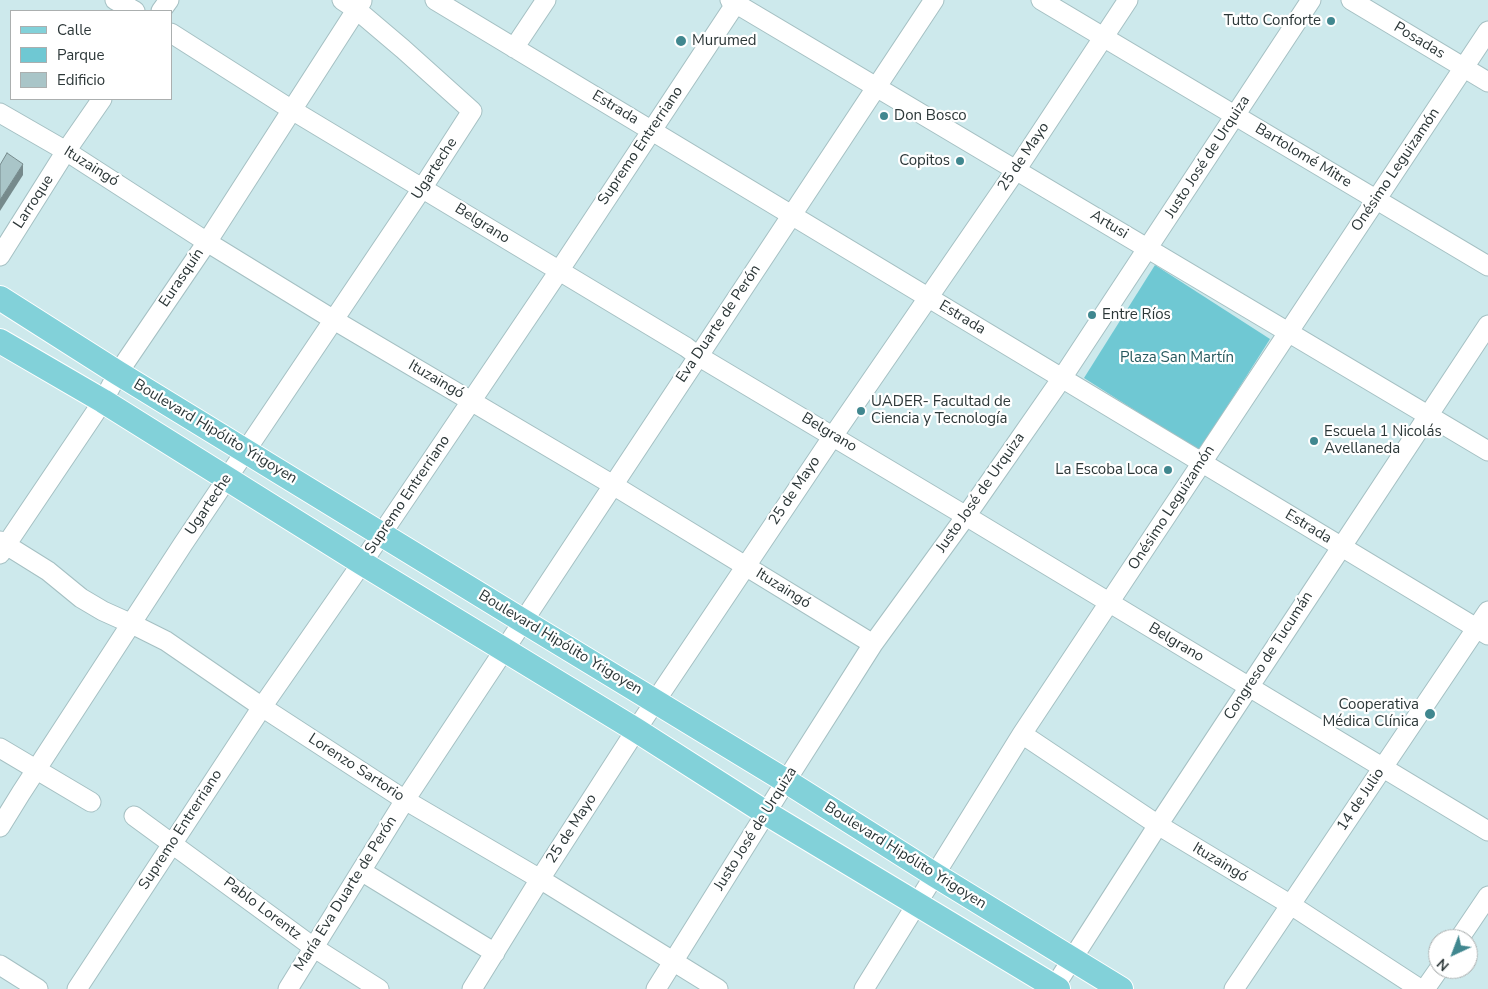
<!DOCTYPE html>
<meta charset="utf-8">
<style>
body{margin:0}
#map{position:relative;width:1488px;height:989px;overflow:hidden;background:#cde9ec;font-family:"Nunito Sans",sans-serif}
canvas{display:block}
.legend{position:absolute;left:10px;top:10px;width:162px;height:90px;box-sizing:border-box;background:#fff;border:1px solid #abafaf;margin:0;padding:6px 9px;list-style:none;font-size:15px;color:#2c3738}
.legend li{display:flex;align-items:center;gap:10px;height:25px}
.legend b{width:25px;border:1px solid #abafaf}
.north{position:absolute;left:1428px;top:929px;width:50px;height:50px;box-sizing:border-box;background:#fff;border:1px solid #abafaf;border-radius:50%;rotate:223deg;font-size:14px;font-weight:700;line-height:20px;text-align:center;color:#2c3738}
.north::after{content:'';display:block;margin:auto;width:18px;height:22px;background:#40878f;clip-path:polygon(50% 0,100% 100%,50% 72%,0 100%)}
</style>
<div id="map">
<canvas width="1488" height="989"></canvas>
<ul class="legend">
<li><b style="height:6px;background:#82d1d9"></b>Calle</li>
<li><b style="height:14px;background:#6fc8d3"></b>Parque</li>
<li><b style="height:14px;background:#a9c5c8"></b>Edificio</li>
</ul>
<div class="north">N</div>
</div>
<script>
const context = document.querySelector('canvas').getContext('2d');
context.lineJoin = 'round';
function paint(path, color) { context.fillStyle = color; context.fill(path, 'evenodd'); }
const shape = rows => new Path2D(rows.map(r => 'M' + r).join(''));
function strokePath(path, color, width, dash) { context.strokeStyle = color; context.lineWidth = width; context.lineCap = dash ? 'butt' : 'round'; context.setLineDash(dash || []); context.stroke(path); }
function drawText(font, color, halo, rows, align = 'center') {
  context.font = font + ' "Nunito Sans",sans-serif'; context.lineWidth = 4.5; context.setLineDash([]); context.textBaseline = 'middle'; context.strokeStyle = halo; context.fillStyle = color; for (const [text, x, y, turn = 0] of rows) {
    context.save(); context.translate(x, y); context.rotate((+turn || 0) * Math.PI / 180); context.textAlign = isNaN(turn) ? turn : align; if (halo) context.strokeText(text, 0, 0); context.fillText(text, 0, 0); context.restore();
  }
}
paint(shape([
 [1155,265,1270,339,1199,451,1084,378]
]), '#6fc8d3');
const minor = shape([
 [115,0,135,11],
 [435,0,1488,635],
 [730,0,1488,451],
 [1041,0,1488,266],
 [1351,0,1488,82],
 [161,11,169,0],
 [171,33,292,110,686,347,698,356,966,516,1488,831],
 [514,48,546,0],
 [0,113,66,151,207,242,334,320,613,485,873,644],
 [0,256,66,151,102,99],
 [0,541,48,571,81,598,103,611,132,624,166,641,262,707,405,800,540,879,718,989],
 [0,554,103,401,118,373,207,242,362,1],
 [1022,734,1158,825,1291,905,1420,989],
 [0,748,91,802],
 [134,816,313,947,379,989],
 [0,827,21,793,183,544,423,187,472,111,403,49,357,10,342,0],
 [361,871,495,953],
 [1459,939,1488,896],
 [0,965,38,989],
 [77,989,262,707,362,563,559,271,738,0],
 [288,989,405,800,934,0],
 [472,989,540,879,636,730,833,436,1016,170,1128,0],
 [656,989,786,781,873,644,966,516,1062,378,1311,0],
 [864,989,1022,734,1488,31],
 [1053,989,1158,825,1488,325],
 [1234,989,1488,611],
 [1425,989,1439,969]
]);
const major = shape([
 [0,298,118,373,523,621,786,781,935,875,1121,989],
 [0,341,103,401,362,563,636,730,766,813,1058,989]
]);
strokePath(minor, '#a5c0c3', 21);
strokePath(major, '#fff', 26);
strokePath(minor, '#fff', 19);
strokePath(major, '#82d1d9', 24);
paint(shape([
 [23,164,23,175,0,211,0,200]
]), '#768a8c');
const building = shape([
 [7,153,23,164,0,200,0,165,7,153]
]);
paint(building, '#a9c5c8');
strokePath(building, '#768a8c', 1);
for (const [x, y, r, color] of [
 [1331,21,5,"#40878f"],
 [681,41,6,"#40878f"],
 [884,116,5,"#40878f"],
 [960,161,5,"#40878f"],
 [1092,315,5,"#40878f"],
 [861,411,5,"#40878f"],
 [1314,441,5,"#40878f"],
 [1168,470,5,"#40878f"],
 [1430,714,6,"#40878f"]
]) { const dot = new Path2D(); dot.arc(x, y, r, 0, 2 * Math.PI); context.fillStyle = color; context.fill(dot); strokePath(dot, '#fff', 2); }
drawText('15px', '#2c3738', '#fff', [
 ["Tutto Conforte",1321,21,"right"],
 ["Murumed",692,41],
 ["Don Bosco",894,116],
 ["Copitos",950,161,"right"],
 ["Entre Ríos",1102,315],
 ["UADER- Facultad de",871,402],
 ["Ciencia y Tecnología",871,419],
 ["Escuela 1 Nicolás",1324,432],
 ["Avellaneda",1324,449],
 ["La Escoba Loca",1158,470,"right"],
 ["Cooperativa",1419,705,"right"],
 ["Médica Clínica",1419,722,"right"]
], 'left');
drawText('15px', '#2c3738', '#fff', [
 ["Posadas",1419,41,31],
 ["Estrada",615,108,31],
 ["Supremo Entrerriano",641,146,-56],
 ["Bartolomé Mitre",1303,156,31],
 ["25 de Mayo",1024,157,-56],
 ["Justo José de Urquiza",1208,157,-57],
 ["Ituzaingó",91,167,32],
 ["Ugarteche",435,169,-57],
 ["Onésimo Leguizamón",1396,170,-56],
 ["Larroque",34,202,-57],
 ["Belgrano",482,224,32],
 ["Artusi",1109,225,31],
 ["Eurasquín",182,278,-56],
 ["Estrada",962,318,31],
 ["Eva Duarte de Perón",719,324,-56],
 ["Ituzaingó",436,380,30],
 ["Boulevard Hipólito Yrigoyen",215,432,31],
 ["Belgrano",829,433,31],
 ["25 de Mayo",795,491,-56],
 ["Justo José de Urquiza",981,493,-55],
 ["Supremo Entrerriano",408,495,-56],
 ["Ugarteche",209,505,-56],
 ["Onésimo Leguizamón",1172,508,-57],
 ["Estrada",1308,527,31],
 ["Ituzaingó",783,589,32],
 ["Boulevard Hipólito Yrigoyen",560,643,31],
 ["Belgrano",1176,643,31],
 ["Congreso de Tucumán",1269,656,-57],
 ["Lorenzo Sartorio",356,768,33],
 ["14 de Julio",1361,800,-56],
 ["25 de Mayo",572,829,-57],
 ["Justo José de Urquiza",756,829,-58],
 ["Supremo Entrerriano",181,830,-57],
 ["Boulevard Hipólito Yrigoyen",905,856,32],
 ["Ituzaingó",1220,863,31],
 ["María Eva Duarte de Perón",346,894,-58],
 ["Pablo Lorentz",262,909,37]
]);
drawText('15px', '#28595e', '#fff', [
 ["Plaza San Martín",1177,358]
]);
</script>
